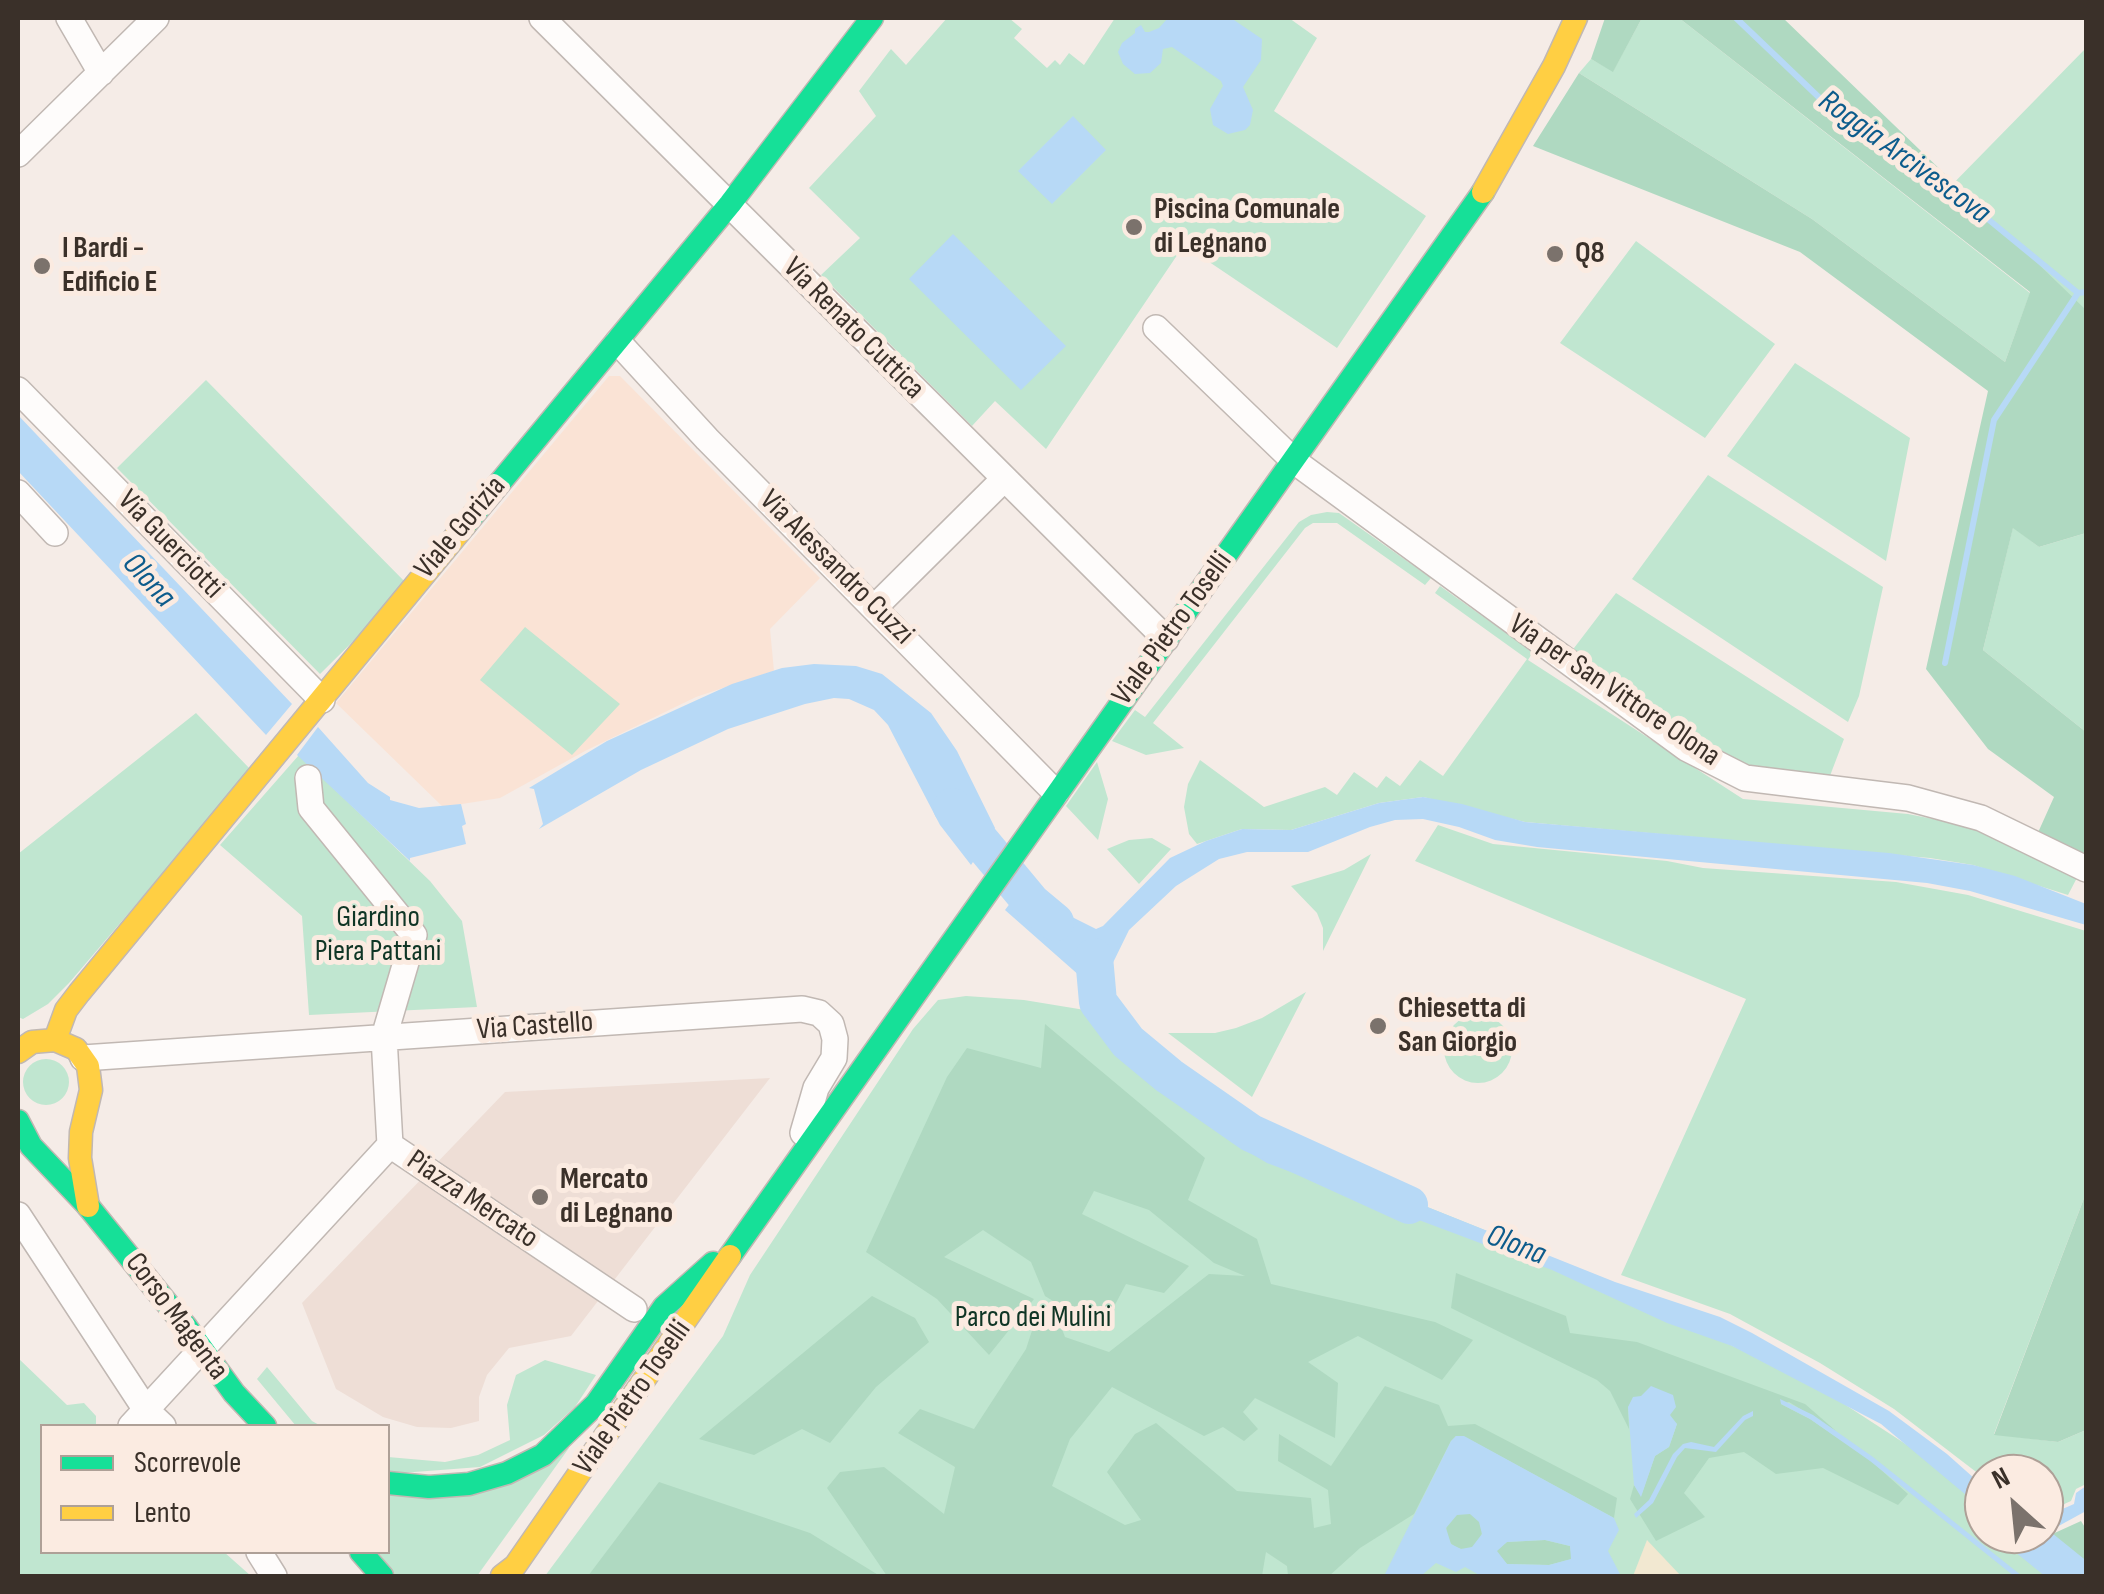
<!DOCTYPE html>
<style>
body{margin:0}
#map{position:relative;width:2104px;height:1594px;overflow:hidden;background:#f5ece7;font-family:"Sofia Sans Condensed",sans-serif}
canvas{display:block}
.frame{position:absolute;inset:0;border:20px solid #3a3029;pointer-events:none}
.legend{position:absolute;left:40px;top:1424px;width:350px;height:130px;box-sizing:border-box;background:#fbebe1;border:2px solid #aea097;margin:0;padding:12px 18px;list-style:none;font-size:30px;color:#3a3029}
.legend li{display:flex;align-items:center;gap:20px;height:50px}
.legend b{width:50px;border:2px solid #aea097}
.north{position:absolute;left:1964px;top:1454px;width:100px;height:100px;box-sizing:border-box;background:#fbebe1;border:2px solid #aea097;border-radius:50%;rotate:333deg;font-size:28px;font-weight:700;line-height:40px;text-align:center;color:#3a3029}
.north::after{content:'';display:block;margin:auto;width:35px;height:45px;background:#7b726c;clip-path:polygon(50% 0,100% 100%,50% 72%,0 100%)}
</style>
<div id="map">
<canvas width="2104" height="1594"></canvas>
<div class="frame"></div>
<ul class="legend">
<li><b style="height:12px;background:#16e098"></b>Scorrevole</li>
<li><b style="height:12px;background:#ffcf43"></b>Lento</li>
</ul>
<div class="north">N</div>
</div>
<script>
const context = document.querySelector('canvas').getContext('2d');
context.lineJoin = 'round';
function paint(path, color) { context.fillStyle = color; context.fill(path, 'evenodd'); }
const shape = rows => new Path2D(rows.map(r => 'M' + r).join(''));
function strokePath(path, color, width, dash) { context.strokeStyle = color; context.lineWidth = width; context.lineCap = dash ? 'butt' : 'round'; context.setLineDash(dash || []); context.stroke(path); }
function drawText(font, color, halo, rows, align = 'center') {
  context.font = font + ' "Sofia Sans Condensed",sans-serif'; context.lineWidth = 10; context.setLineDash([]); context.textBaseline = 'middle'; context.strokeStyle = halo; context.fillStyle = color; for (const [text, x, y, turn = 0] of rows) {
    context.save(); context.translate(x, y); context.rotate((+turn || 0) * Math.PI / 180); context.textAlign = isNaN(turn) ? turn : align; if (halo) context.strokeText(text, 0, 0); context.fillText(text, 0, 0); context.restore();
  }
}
paint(shape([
 [770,1078,571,1336,509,1348,487,1375,479,1397,479,1421,451,1428,417,1427,383,1417,336,1389,302,1303,505,1092]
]), '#eeded6');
paint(shape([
 [609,376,620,376,820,578,770,629,774,671,696,697,585,751,500,798,443,807,336,703]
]), '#fae3d5');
paint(shape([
 [947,18,1009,18,1022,29,1014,38,1047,68,1055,60,1060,65,1069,53,1084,65,1115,18,1289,18,1317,38,1274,111,1426,216,1337,348,1184,245,1046,449,995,401,972,426,821,275,860,238,809,188,876,116,859,91,891,49,906,65],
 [1642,18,1679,18,2030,293,2005,362,1812,219,1579,73,1591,59,1613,71],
 [2086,48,2086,320,1939,198],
 [1636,241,1775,344,1705,438,1560,343],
 [1795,363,1910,438,1886,561,1727,456],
 [206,380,409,586,320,674,117,468],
 [1708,475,1883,587,1859,696,1848,722,1632,579],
 [1327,512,1339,513,1431,578,1425,585,1337,523,1313,523,1305,528,1153,723,1184,748,1146,755,1112,741,1135,710,1145,717,1299,522,1311,515],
 [2013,527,2039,547,2086,533,2086,732,1983,650],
 [1440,586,1533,652,1528,660,1743,799,1908,814,1973,827,2080,872,2068,895,1973,865,1930,858,1525,822,1423,797,1379,803,1291,830,1242,829,1197,844,1189,834,1184,807,1188,784,1200,760,1264,807,1325,787,1337,795,1354,772,1377,788,1386,776,1400,786,1420,760,1443,776,1527,659,1435,593],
 [1616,593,1844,739,1828,781,1751,769,1693,743,1571,652],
 [525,627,620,704,572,755,480,680],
 [196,713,251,770,69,983,48,1004,23,1019,18,1017,18,854],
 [299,755,430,881,462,921,477,1007,309,1015,302,916,220,845],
 [1097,762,1108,799,1098,840,1066,806],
 [1438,825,1493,844,1667,861,1703,868,1896,882,1968,895,2086,931,2086,1193,1994,1434,2058,1442,2086,1430,2086,1484,2076,1489,2071,1501,2044,1513,2044,1474,1984,1474,1984,1478,1894,1409,1820,1363,1730,1314,1621,1275,1746,999,1415,861],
 [1152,838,1171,849,1139,884,1107,849,1129,840],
 [1371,854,1323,951,1323,928,1317,913,1291,886,1344,870],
 [1306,992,1252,1097,1168,1033,1215,1033,1236,1028,1262,1018],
 [966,996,1024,1000,1091,1011,1099,1028,1145,1071,1228,1127,1527,1247,1818,1387,1984,1495,1984,1534,2035,1534,2082,1576,545,1576,723,1336,750,1275,913,1029,938,1000],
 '1444 1049a34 34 0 1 1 68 0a34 34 0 1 1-68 0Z',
 '23 1082a23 23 0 1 1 46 0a23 23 0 1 1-46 0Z',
 [18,1358,67,1405,84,1403,96,1416,96,1426,42,1426,42,1552,224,1552,251,1576,18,1576],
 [545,1360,596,1375,575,1407,544,1435,480,1467,388,1474,388,1457,445,1462,478,1455,510,1440,507,1405,516,1375],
 [267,1367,312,1421,321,1426,296,1426,257,1379],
 [569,1448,477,1576,396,1576,378,1552,388,1552,388,1494]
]), '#c0e6d0');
paint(shape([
 [1605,18,1642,18,1613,72,1591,59],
 [1679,18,1783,18,2086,310,2086,533,2039,547,2013,528,1983,650,2086,732,2086,861,2036,837,2054,797,1988,749,1926,669,1988,391,1800,252,1533,146,1579,73,1812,219,2005,362,2030,292],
 [1045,1024,1205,1158,1188,1200,1257,1239,1271,1284,1435,1322,1473,1340,1442,1380,1358,1336,1308,1362,1338,1383,1335,1438,1255,1398,1243,1412,1258,1429,1244,1441,1223,1427,1204,1436,1112,1387,1070,1439,1052,1486,1125,1525,1141,1520,1107,1472,1135,1434,1156,1423,1237,1491,1311,1498,1314,1528,1331,1524,1328,1490,1278,1461,1279,1434,1331,1466,1385,1386,1439,1405,1448,1426,1475,1424,1617,1498,1614,1518,1467,1438,1456,1436,1451,1441,1414,1514,1360,1548,1329,1576,1288,1576,1287,1566,1266,1552,1262,1576,887,1576,827,1488,840,1472,884,1467,944,1514,955,1467,898,1433,920,1409,974,1429,1026,1349,1040,1306,1059,1321,1065,1337,1109,1352,1209,1274,1245,1276,1214,1263,1149,1210,1094,1191,1082,1214,1189,1266,1164,1293,1126,1284,1101,1331,1045,1296,1031,1262,983,1230,944,1257,1034,1299,989,1355,937,1299,866,1252,947,1077,967,1048,1041,1068],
 [2086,1193,2086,1430,2058,1442,1994,1435],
 [1456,1273,1566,1316,1570,1333,1637,1342,1805,1404,1836,1431,1789,1402,1781,1404,1810,1419,1870,1460,1908,1494,1898,1505,1823,1468,1776,1474,1744,1452,1709,1458,1684,1493,1705,1517,1656,1541,1630,1499,1634,1485,1641,1496,1655,1456,1669,1447,1677,1424,1641,1396,1628,1407,1629,1429,1610,1391,1597,1380,1451,1308],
 [872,1296,915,1318,929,1342,876,1387,830,1443,802,1429,754,1455,699,1439],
 [659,1482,810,1533,880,1576,588,1576],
 '1446 1531a18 18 0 1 1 36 0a18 18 0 1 1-36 0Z',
 [2081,1521,2086,1529,2086,1576,2045,1546,2048,1536],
 [1545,1540,1570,1546,1572,1559,1549,1565,1507,1564,1496,1551,1507,1542]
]), '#afd9c1');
paint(shape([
 [1647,1540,1681,1576,1633,1576]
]), '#f2e8d1');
paint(shape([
 [1168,18,1231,18,1262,39,1261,60,1243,87,1253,110,1250,125,1245,130,1228,134,1213,125,1210,109,1223,86,1221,81,1172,47,1163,49,1161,63,1150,73,1135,74,1123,64,1118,52,1122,43,1135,33,1135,29,1141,25,1145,32,1149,32,1159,28],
 [1073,116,1106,150,1052,204,1018,171],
 [953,234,1066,346,1021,390,909,279],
 [18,415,292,704,266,735,18,471],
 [814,664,856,666,882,674,931,713,957,751,995,828,971,865,940,825,888,725,874,710,849,699,834,698,805,704,728,729,641,770,539,829,543,824,534,789,529,788,607,741,732,684,782,668],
 [318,727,368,783,390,797,390,800,419,808,461,804,466,824,462,826,466,844,410,858,410,861,297,755],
 [1423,797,1462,804,1525,822,1889,853,1973,865,2015,876,2086,904,2086,925,1970,891,1927,883,1537,847,1495,840,1459,827,1423,819,1395,820,1370,827,1308,852,1247,852,1219,859,1176,886,1129,930,1106,977,1105,993,1092,995,1081,977,1005,910,1029,878,1058,910,1096,929,1103,926,1170,858,1206,841,1242,829,1291,830,1379,803],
 [1110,1012,1127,1039,1153,1063,1247,1136,1273,1151,1425,1206,1615,1282,1720,1317,1752,1333,1889,1411,1947,1454,1984,1487,1984,1510,1881,1424,1732,1346,1667,1323,1552,1270,1267,1163,1240,1147,1116,1048,1096,1014],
 [1651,1386,1673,1395,1676,1407,1670,1415,1677,1424,1669,1447,1655,1456,1641,1497,1634,1485,1628,1407,1633,1397,1641,1396],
 [1780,1399,1813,1415,1873,1457,2022,1576,2014,1576,1870,1461,1810,1419,1781,1404],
 [1753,1411,1753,1416,1745,1420,1716,1452,1685,1448,1677,1457,1653,1503,1636,1518,1634,1514,1649,1500,1673,1454,1683,1444,1691,1442,1714,1447,1743,1416],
 [1456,1436,1464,1436,1614,1518,1619,1530,1608,1551,1621,1576,1481,1576,1465,1567,1456,1572,1436,1563,1421,1576,1384,1576,1451,1441],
 [1470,1514,1479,1522,1482,1534,1472,1547,1461,1549,1451,1544,1446,1528,1457,1515],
 [1545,1540,1570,1546,1571,1559,1549,1565,1507,1564,1497,1551,1507,1542],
 [2086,1486,2086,1511,2044,1534,2044,1541,2034,1549,2015,1534,2044,1534,2044,1517,2074,1504,2076,1493]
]), '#b7d9f6');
strokePath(shape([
 [1736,18,1828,106,1922,165,2078,293],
 [1945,663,1994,420,2078,293,2086,292]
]), '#b7d9f6', 6);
strokePath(shape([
 [952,807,1031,902,1055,922],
 [1094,957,1098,1002,1128,1042,1169,1076,1251,1133,1409,1205],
 [2023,1534,2075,1576]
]), '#b7d9f6', 38);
const street = shape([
 [69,18,101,73],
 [542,18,1166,639],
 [18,154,156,18],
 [1156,328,1294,461,1686,748,1745,778,1908,798,1981,818,2086,869],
 [618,342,707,439,1056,793],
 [18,390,322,700],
 [18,493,55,533],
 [875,607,1003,480],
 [308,778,311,808,414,935,384,1037,390,1145],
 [83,1058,802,1009,819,1013,831,1024,835,1039,834,1058,816,1088,803,1133],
 [390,1145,634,1309],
 [18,1215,146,1410,163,1426],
 [131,1426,390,1145],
 [259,1552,274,1576]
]);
const fast = shape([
 [465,525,730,204,872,18],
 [18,1121,31,1146,88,1206,187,1328,234,1393,265,1426],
 [730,1256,1483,192],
 [388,1483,429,1487,469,1484,507,1473,543,1455,596,1404,664,1307,713,1263],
 [361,1552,382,1576]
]);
const slow = shape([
 [1483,192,1554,66,1576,18],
 [55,1040,66,1010,79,993,465,525],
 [18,1052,32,1042,55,1040,76,1049,88,1066,91,1090,81,1132,80,1158,88,1206],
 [502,1576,515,1566,730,1256]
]);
strokePath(street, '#c1b8b3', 28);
strokePath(fast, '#c1b8b3', 25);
strokePath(slow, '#c1b8b3', 25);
strokePath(street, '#fefcfb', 25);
strokePath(fast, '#16e098', 22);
strokePath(slow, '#ffcf43', 22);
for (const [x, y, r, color] of [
 [1134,227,10,"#7b726c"],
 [1555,254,10,"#7b726c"],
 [42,266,10,"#7b726c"],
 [1378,1026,10,"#7b726c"],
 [540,1197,10,"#7b726c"]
]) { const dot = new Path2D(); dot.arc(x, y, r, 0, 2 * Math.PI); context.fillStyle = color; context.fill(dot); strokePath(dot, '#fbebe1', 4); }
drawText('bold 30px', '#3a3029', '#fbebe1', [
 ["Piscina Comunale",1154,210],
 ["di Legnano",1154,244],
 ["I Bardi -",62,249],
 ["Edificio E",62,283],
 ["Q8",1575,254],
 ["Chiesetta di",1398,1009],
 ["San Giorgio",1398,1043],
 ["Mercato",560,1180],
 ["di Legnano",560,1214]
], 'left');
drawText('30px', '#3a3029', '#fbebe1', [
 ["Via Renato Cuttica",853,329,45],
 ["Viale Gorizia",461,528,-50],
 ["Via Guerciotti",170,545,46],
 ["Via Alessandro Cuzzi",836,568,45],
 ["Viale Pietro Toselli",1173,629,-54],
 ["Via per San Vittore Olona",1614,691,34],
 ["Via Castello",535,1027,-4],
 ["Piazza Mercato",472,1200,34],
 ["Corso Magenta",176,1317,53],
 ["Viale Pietro Toselli",633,1398,-55]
]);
drawText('30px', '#0f3525', '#fbebe1', [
 ["Giardino",378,918],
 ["Piera Pattani",378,952],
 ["Parco dei Mulini",1033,1318]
]);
drawText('italic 32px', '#0d5c8c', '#fbebe1', [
 ["Roggia Arcivescova",1904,158,36],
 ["Olona",148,581,47],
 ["Olona",1516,1246,21]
]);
</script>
